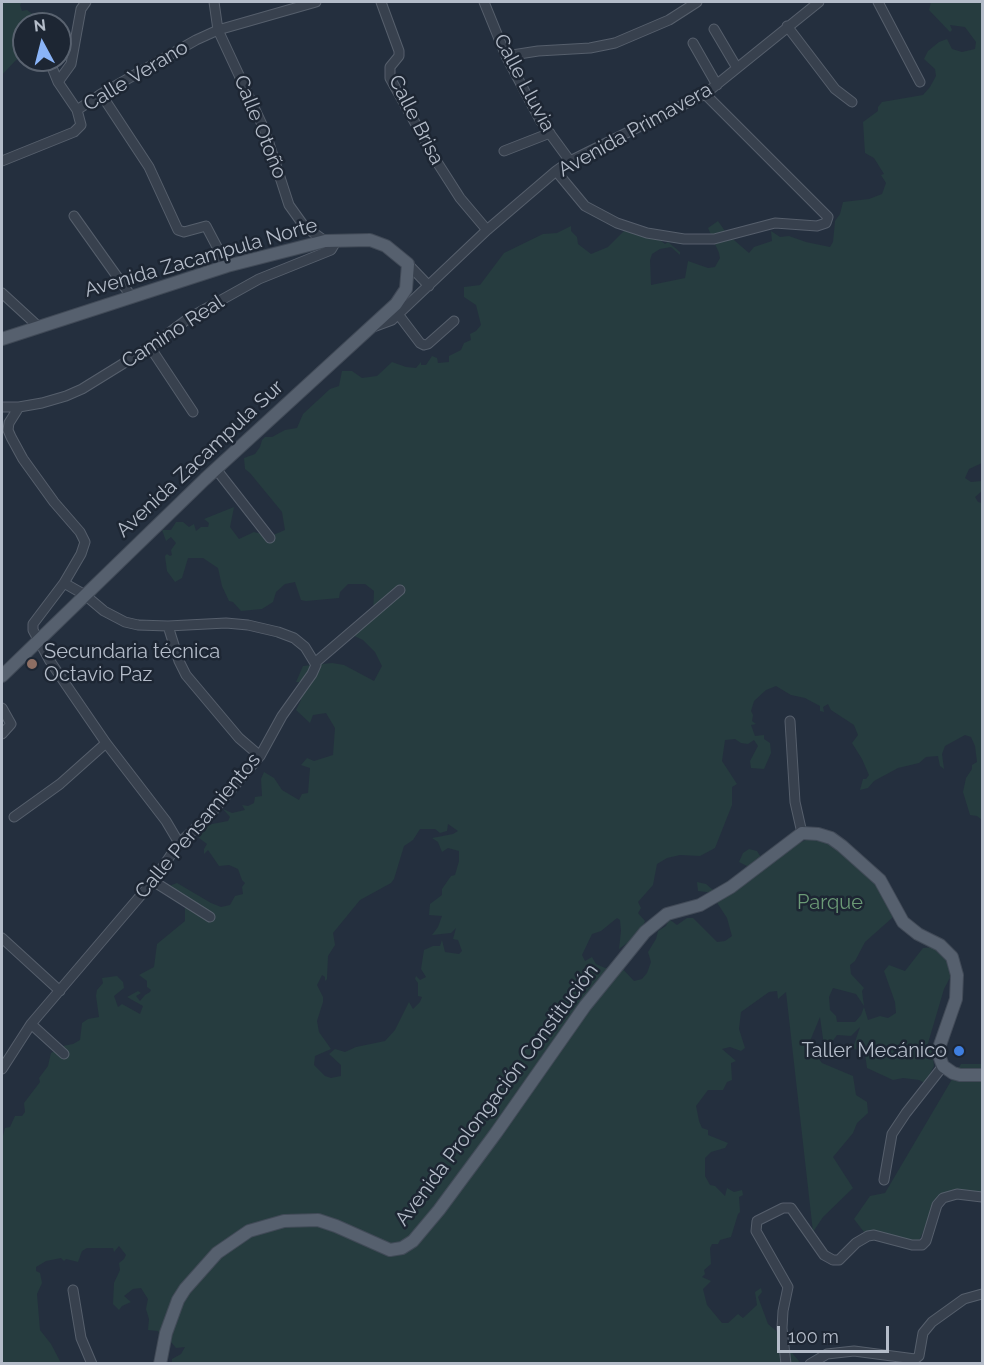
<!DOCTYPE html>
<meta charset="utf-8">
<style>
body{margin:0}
#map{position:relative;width:984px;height:1365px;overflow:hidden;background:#242f3e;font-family:Raleway,sans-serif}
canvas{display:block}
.frame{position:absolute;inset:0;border:3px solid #b4bcc9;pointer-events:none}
.north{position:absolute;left:12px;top:12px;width:60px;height:60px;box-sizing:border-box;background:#1d2633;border:2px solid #59626f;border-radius:50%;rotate:353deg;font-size:16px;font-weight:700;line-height:24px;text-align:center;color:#b4bcc9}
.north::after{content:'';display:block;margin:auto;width:21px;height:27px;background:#8ab4f8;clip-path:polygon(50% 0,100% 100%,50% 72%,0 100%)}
.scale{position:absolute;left:777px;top:1326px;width:112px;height:27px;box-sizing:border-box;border:3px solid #b4bcc9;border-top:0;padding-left:8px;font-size:18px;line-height:21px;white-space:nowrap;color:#b4bcc9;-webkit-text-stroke:4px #1d2633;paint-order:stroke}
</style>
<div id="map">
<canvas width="984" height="1365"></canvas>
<div class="frame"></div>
<div class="north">N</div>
<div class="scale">100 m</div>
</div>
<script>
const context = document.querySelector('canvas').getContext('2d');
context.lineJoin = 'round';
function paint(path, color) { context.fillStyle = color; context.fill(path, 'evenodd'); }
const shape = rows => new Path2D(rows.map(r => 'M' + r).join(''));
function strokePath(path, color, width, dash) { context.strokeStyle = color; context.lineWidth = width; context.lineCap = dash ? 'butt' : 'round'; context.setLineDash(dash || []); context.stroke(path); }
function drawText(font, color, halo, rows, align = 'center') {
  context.font = font + ' Raleway,sans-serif'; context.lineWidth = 5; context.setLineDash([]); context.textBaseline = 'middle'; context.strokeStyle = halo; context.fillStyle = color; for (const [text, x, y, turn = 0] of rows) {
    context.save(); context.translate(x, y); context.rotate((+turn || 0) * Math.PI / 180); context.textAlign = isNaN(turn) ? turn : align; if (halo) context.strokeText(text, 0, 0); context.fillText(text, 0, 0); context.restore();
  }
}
paint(shape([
 [2,2,22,2,20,5,22,11,27,10,38,18,45,11,46,18,43,24,24,24,24,56,16,60,2,75],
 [931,2,982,2,982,463,969,469,965,478,971,482,982,481,982,491,975,497,978,502,982,503,982,820,977,816,970,815,963,792,966,778,972,769,972,765,977,762,975,746,971,737,965,735,945,746,942,754,944,769,940,766,938,756,926,757,919,763,898,768,874,781,868,788,860,790,863,779,866,779,869,775,862,759,852,743,858,735,854,725,831,710,828,704,823,707,824,712,820,711,820,706,805,698,791,695,776,686,766,690,754,701,751,711,753,715,752,721,756,724,751,725,755,736,764,735,764,739,770,743,771,753,764,769,751,768,750,761,758,746,754,740,748,744,741,743,735,739,725,740,722,761,737,784,732,787,732,805,715,848,700,856,680,855,667,858,657,864,653,885,638,902,641,908,638,913,645,921,641,933,619,949,621,931,620,920,617,918,601,931,592,934,582,955,585,961,592,957,596,964,605,968,620,966,634,981,642,979,647,973,651,962,648,952,656,939,658,931,666,926,669,919,677,925,687,918,693,918,717,942,725,941,732,936,727,918,714,898,714,893,698,891,697,882,706,884,713,890,730,888,751,868,739,862,743,853,749,849,757,851,762,859,829,830,885,881,895,911,892,918,865,942,855,961,850,965,851,974,864,988,862,991,864,1006,856,994,833,988,829,997,830,1010,836,1016,837,1022,855,1022,861,1015,864,1007,868,1020,880,1016,888,1018,896,1013,895,1002,884,971,889,965,905,971,923,948,944,946,954,970,944,989,926,1050,932,1049,934,1066,925,1083,919,1080,903,1078,893,1080,867,1068,865,1054,853,1048,860,1027,851,1036,837,1035,829,1046,824,1046,820,1017,810,1041,813,1051,822,1063,853,1076,856,1095,867,1102,868,1113,857,1123,853,1133,833,1157,853,1188,823,1217,813,1232,786,992,778,999,777,991,769,992,741,1012,739,1029,745,1048,741,1051,730,1047,722,1049,736,1061,731,1063,732,1080,727,1082,723,1090,708,1090,696,1106,699,1121,702,1128,708,1130,708,1135,728,1143,725,1148,711,1152,705,1158,705,1176,710,1185,715,1186,725,1196,727,1188,734,1192,742,1190,743,1195,739,1197,740,1212,738,1214,731,1237,720,1240,718,1244,712,1244,710,1248,711,1264,704,1270,705,1274,702,1277,711,1281,703,1289,707,1305,722,1323,728,1323,738,1314,743,1318,757,1305,755,1292,761,1288,762,1292,758,1297,768,1324,781,1335,786,1346,799,1361,798,1364,175,1363,172,1362,172,1359,181,1354,185,1347,176,1348,171,1342,168,1343,161,1339,158,1331,148,1330,149,1319,146,1309,148,1299,141,1288,133,1289,124,1296,131,1302,122,1306,119,1310,113,1304,114,1283,120,1270,119,1263,124,1259,126,1255,119,1246,114,1252,113,1248,87,1248,82,1251,78,1262,66,1259,64,1261,61,1258,46,1261,36,1267,36,1271,40,1273,42,1283,37,1294,40,1330,51,1344,61,1363,2,1364,2,1140,5,1128,10,1127,15,1116,22,1116,25,1112,24,1103,40,1082,39,1078,48,1066,51,1053,63,1046,73,1044,80,1040,82,1023,88,1019,99,1017,96,996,97,990,103,983,102,978,117,976,123,982,124,988,114,996,118,1007,122,1004,140,1014,143,1006,127,997,138,991,141,993,136,996,140,1001,145,995,150,992,151,990,147,987,147,981,139,975,154,967,157,944,185,921,185,904,166,887,177,883,211,903,221,907,230,905,235,896,243,894,242,887,245,883,242,880,238,869,229,865,219,866,208,850,204,854,204,849,207,844,199,838,198,834,202,830,212,824,228,821,230,817,223,809,232,813,245,810,242,805,248,806,254,803,255,797,262,796,261,779,264,772,274,778,282,790,299,800,302,794,308,793,310,768,301,765,307,758,314,761,333,755,335,728,326,713,313,715,310,723,296,710,301,700,299,682,296,682,303,666,332,663,344,665,374,681,382,666,375,652,363,640,350,634,373,616,374,591,365,584,348,584,340,592,339,598,306,601,301,600,295,582,285,584,276,592,273,602,262,609,241,611,233,602,229,601,222,586,218,568,203,558,188,558,182,578,175,582,167,571,165,556,167,554,170,556,172,555,171,550,176,543,171,537,166,541,162,530,171,530,176,522,183,522,189,527,194,524,196,531,201,527,208,527,209,523,204,519,234,507,230,527,239,539,254,532,271,536,285,530,282,512,250,473,245,469,244,458,255,454,260,447,262,440,265,437,272,437,285,430,297,428,303,414,330,389,339,386,342,371,352,371,362,378,377,376,392,362,406,367,416,368,421,362,421,365,426,365,432,356,437,358,438,363,449,362,449,356,461,350,464,343,471,340,470,334,476,331,481,325,476,305,464,297,464,287,480,285,504,253,543,234,557,233,571,226,571,231,577,237,578,244,591,254,608,247,626,229,650,232,665,244,668,242,680,252,680,255,671,247,660,249,652,254,650,260,651,285,685,278,688,261,708,268,715,267,720,258,719,253,708,228,718,221,727,234,749,253,754,247,772,241,771,231,780,237,789,236,806,242,830,247,833,242,835,221,840,214,843,202,869,199,882,194,886,183,881,175,884,174,874,158,865,153,863,122,878,111,878,107,882,102,923,95,930,87,936,76,935,69,924,59,928,51,939,42,947,39,952,49,962,52,975,49,976,42,965,27,950,25,952,30,950,32,929,10],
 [448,824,458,831,453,834,432,838,438,842,442,852,448,848,459,851,459,861,455,875,451,876,442,889,442,895,430,904,429,915,442,916,438,927,432,935,451,933,456,928,453,939,458,940,462,951,459,954,445,952,442,940,440,946,433,946,424,950,421,969,426,977,420,980,416,976,415,979,418,983,418,996,422,997,420,1002,413,1009,409,1002,395,1030,385,1041,356,1047,345,1052,335,1049,329,1054,341,1065,341,1076,331,1078,325,1076,314,1065,315,1056,331,1049,319,1032,317,1021,323,1002,323,997,317,985,322,975,325,977,325,981,327,979,328,956,335,945,333,933,360,900,391,883,394,879,404,846,413,840,420,829,435,829,440,833,447,831],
 [961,1064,982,1064,982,1201,947,1197,936,1204,916,1247,867,1236,854,1219,870,1196,885,1193]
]), '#263c3f');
const minor = shape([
 [214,2,218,30,265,131,289,205,304,226,325,241],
 [381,2,399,51,399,56,390,67,390,78,437,162,460,198,487,230],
 [484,2,506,56,540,120,570,161],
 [878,2,920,82],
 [34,21,35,24],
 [787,26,835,89,852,102],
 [714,29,737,68],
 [693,43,717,85],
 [506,56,538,51,590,48,615,43,669,20,697,2],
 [49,60,58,82,77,110],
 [58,82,71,64,81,9,86,2],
 [101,94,149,167,178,230,184,232,206,226,227,266],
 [504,151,550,133],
 [2,161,74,132,81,125,77,110,101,94,196,40,218,30,316,2],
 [556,171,585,206,617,223,647,233,684,239,714,239,775,223,817,226,826,223,828,217,705,94],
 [74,216,131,296],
 [408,264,429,286],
 [2,293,39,327],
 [398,314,420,343,424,345,428,344,454,321],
 [373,327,392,320,487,230,556,171,570,161,705,94,819,2],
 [150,347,193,412],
 [2,407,19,407,42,403,66,396,82,389,150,347,189,318,259,279,331,250,337,240],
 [19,407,9,423,8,430,11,437,23,459,54,502,80,532,85,542,81,554,64,583,33,624,33,630,50,661,71,692,106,743,166,821,179,843],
 [216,469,270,538],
 [168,626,179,661,186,675,239,738,260,756],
 [316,662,400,590],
 [2,708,11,724,2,734],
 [790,721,795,802,802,833],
 [14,817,60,784,106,743],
 [153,881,210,917],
 [2,938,60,991],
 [31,1024,64,1054],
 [2,1069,31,1024,153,881,179,843,208,817,260,756,282,716,312,674,316,665,305,647,294,638,278,632,248,625,226,623,168,626,138,625,125,622,104,611,85,595,64,583],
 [884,1180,892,1134,906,1113,943,1066],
 [73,1290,81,1338,92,1364],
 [786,1364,782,1328,783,1311,788,1287,756,1231,757,1221,783,1208,791,1208,824,1255,833,1260,839,1260,856,1243,868,1236,874,1235,912,1245,922,1245,926,1241,937,1205,943,1198,957,1194,982,1197],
 [810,1364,827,1354,854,1351,915,1359,919,1356,923,1333,932,1322,964,1299,982,1294]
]);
const major = shape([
 [2,339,227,266,325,241,370,240,386,246,408,264,406,289,396,304,205,479,2,676],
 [160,1364,166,1333,178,1300,185,1289,217,1253,249,1231,284,1221,318,1220,336,1226,390,1250,402,1248,413,1241,439,1210,496,1133,585,1006,645,932,667,914,700,905,731,887,802,833,818,834,831,838,842,846,880,880,903,922,918,934,940,945,952,957,957,975,956,999,940,1045,940,1058,943,1066,953,1073,960,1075,982,1075]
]);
strokePath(minor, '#565f6c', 11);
strokePath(major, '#414a57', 14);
strokePath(minor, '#38414e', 9);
strokePath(major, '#56606e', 12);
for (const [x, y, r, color] of [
 [32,664,6,"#8d6e63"],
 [959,1051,6,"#3f7fe0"]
]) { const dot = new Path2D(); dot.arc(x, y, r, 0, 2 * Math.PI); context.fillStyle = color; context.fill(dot); strokePath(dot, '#1d2633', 2); }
drawText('20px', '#b4bcc9', '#1d2633', [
 ["Calle Verano",136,76,-31],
 ["Calle Lluvia",524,83,62],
 ["Calle Brisa",416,120,63],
 ["Calle Otoño",260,127,68],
 ["Avenida Primavera",635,130,-29],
 ["Avenida Zacampula Norte",201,258,-16],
 ["Camino Real",173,332,-33],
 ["Avenida Zacampula Sur",200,459,-43],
 ["Calle Pensamientos",198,826,-50],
 ["Avenida Prolongación Constitución",497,1095,-53]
]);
drawText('20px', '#b4bcc9', '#1d2633', [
 ["Secundaria técnica",44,652],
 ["Octavio Paz",44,675],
 ["Taller Mecánico",947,1051,"right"]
], 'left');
drawText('20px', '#6b9a76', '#1d2633', [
 ["Parque",830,903]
]);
</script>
